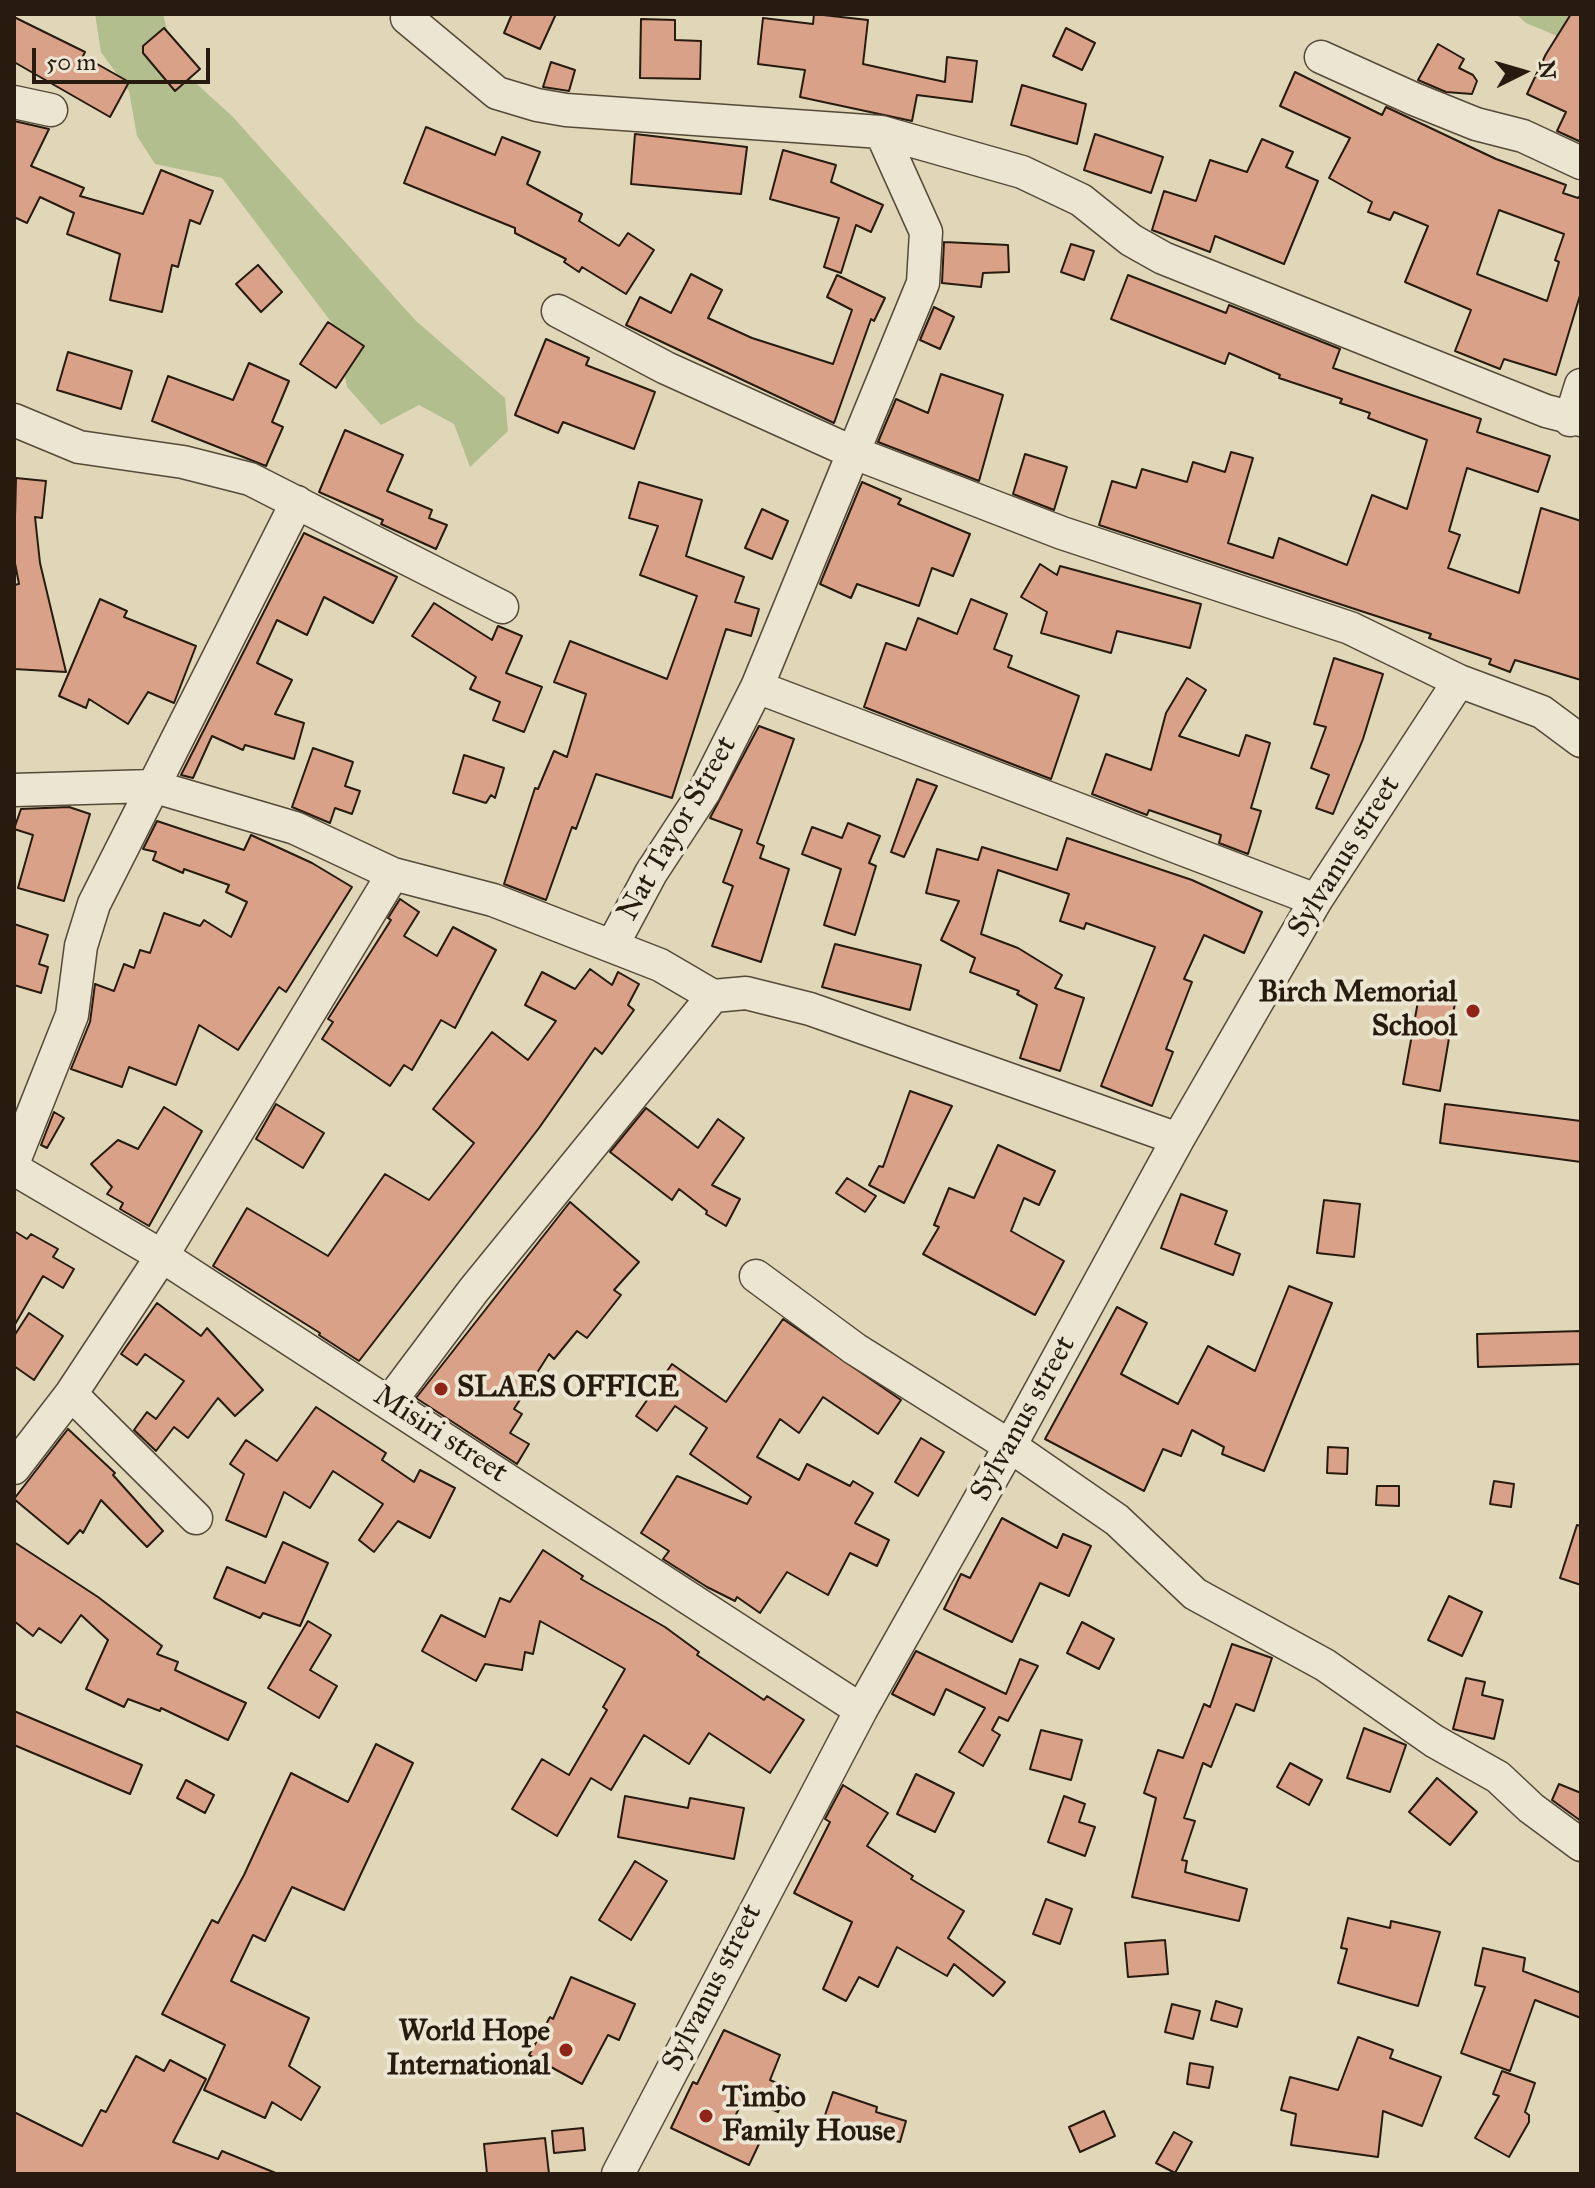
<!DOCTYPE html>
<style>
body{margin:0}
#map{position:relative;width:1595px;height:2188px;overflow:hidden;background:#e0d7b8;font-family:"IM FELL Great Primer",serif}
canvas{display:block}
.frame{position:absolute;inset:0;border:16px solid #271a0e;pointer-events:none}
.north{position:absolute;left:1483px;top:32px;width:80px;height:80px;-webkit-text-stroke:6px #ebe5d1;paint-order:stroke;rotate:85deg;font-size:22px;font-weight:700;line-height:32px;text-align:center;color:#271a0e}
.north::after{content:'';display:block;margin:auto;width:28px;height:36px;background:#271a0e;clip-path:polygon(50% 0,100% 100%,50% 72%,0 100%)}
.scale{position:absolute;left:32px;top:48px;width:178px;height:36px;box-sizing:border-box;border:4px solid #271a0e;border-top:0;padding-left:10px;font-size:24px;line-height:28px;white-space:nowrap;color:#271a0e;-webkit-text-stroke:6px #ebe5d1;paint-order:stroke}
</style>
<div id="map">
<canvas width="1595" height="2188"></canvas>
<div class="frame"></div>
<div class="north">N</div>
<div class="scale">50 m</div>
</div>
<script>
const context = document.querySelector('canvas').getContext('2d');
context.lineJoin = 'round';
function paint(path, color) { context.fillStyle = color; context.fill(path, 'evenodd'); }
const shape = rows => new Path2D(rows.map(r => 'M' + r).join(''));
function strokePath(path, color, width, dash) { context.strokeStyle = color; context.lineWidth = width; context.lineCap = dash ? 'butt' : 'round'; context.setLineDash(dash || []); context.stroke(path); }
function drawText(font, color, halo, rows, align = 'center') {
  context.font = font + ' "IM FELL Great Primer",serif'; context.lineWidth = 8; context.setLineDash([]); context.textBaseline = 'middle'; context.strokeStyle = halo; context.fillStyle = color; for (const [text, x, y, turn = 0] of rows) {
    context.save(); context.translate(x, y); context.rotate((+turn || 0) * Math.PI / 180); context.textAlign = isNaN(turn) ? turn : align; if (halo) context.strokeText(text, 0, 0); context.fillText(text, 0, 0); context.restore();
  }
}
paint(shape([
 [95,14,163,14,177,66,232,116,416,321,505,398,508,431,470,467,454,424,419,405,381,425,347,387,335,327,222,178,155,164,137,136,129,91,101,52],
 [1516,14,1581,14,1581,46,1526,23]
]), '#b3be8e');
const building = shape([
 [512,14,556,14,540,49,504,33,512,14],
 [814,14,868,20,863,64,945,82,947,57,977,61,972,102,917,95,912,121,800,97,805,70,758,64,763,18,813,24,814,14],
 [1571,14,1581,14,1581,142,1557,131,1566,112,1527,94,1546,54,1571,14],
 [14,17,85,52,83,56,129,82,110,117,14,62,14,17],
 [641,19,675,20,675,40,701,41,700,79,640,78,641,19],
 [164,28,200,69,175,91,143,53,143,46,164,28],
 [1066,28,1095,43,1082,70,1053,56,1066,28],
 [1438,44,1464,59,1459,68,1473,75,1477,81,1472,94,1446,92,1418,80,1438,44],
 [551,62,575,70,569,91,543,87,551,62],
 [1295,72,1382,115,1386,107,1496,159,1566,185,1563,193,1578,198,1581,195,1581,292,1556,375,1504,359,1500,369,1455,351,1471,310,1405,282,1428,226,1394,212,1390,220,1368,212,1372,202,1329,178,1350,138,1280,106,1295,72],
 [1499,210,1564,234,1555,260,1559,262,1547,301,1477,274,1499,210],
 [1022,85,1086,104,1077,144,1011,125,1022,85],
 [14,121,49,129,31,166,84,188,80,196,143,214,161,170,213,191,200,224,190,220,178,267,172,265,162,312,110,300,120,254,67,234,74,213,40,197,27,223,14,217,14,121],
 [426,127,495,155,502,137,540,152,527,184,582,214,579,221,619,246,628,233,654,250,626,294,582,267,579,272,564,262,566,259,515,233,515,228,404,183,426,127],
 [635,134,747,147,741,194,631,184,635,134],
 [1095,134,1163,157,1151,193,1084,170,1095,134],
 [1262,139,1293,152,1286,167,1318,181,1284,264,1215,236,1210,252,1152,230,1164,191,1196,201,1210,160,1247,172,1262,139],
 [783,150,836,165,831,182,883,205,871,232,856,225,841,273,824,267,839,218,770,199,783,150],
 [944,242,1008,245,1009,272,983,273,981,287,942,283,944,242],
 [1071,244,1094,251,1084,280,1061,272,1071,244],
 [258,265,282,292,261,312,236,284,258,265],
 [691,274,722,290,708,318,752,338,833,364,852,310,827,297,837,275,885,298,874,321,871,319,834,423,626,325,640,297,671,313,691,274],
 [1128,275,1226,313,1229,305,1340,349,1333,368,1481,419,1477,432,1550,456,1538,492,1467,468,1449,531,1460,535,1448,568,1519,593,1541,508,1581,521,1581,680,1515,660,1510,672,1489,664,1491,659,1429,638,1431,634,1099,525,1112,481,1136,488,1142,469,1187,482,1193,462,1225,472,1231,452,1253,458,1228,543,1273,558,1279,538,1347,565,1372,495,1407,509,1427,440,1368,418,1370,413,1340,403,1342,399,1279,378,1280,375,1229,353,1225,364,1111,319,1128,275],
 [934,307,954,317,940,349,920,340,934,307],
 [328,322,364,346,336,388,300,364,328,322],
 [546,339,589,358,586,365,655,392,634,449,563,422,558,433,515,415,546,339],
 [68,352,132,371,121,409,57,390,68,352],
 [249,363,289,381,272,422,283,427,266,466,152,421,168,376,233,400,249,363],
 [941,374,1003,395,979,481,878,442,896,399,928,413,941,374],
 [345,430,403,455,387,491,432,510,429,518,447,525,436,549,381,524,383,520,319,492,345,430],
 [1025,454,1067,467,1054,510,1013,494,1025,454],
 [16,478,46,481,42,518,35,517,40,563,66,672,14,669,14,585,19,584,14,558,16,478],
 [639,482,702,500,686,556,744,577,735,602,759,609,751,636,726,629,672,798,596,774,576,829,572,827,546,900,504,884,535,788,538,789,554,751,567,757,586,694,554,682,570,641,667,679,697,596,640,575,658,526,629,518,639,482],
 [862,482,901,499,898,504,970,534,953,576,932,568,919,606,857,584,851,598,820,584,862,482],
 [762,509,788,521,772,559,745,548,762,509],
 [304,533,397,577,373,623,324,597,307,635,277,620,257,663,292,680,275,714,304,723,294,759,245,745,243,750,212,736,193,778,181,775,304,533],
 [1040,564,1057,575,1060,566,1201,604,1190,648,1117,631,1111,653,1041,633,1047,612,1021,597,1040,564],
 [100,599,127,611,124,617,196,646,174,703,148,692,128,724,89,699,86,708,59,696,100,599],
 [971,599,1007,614,994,649,1012,656,1008,667,1079,696,1051,779,864,707,886,643,906,650,918,618,957,634,971,599],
 [434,603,492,640,498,626,522,636,506,673,542,687,524,732,493,720,500,702,470,689,476,677,412,636,434,603],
 [1334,658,1383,674,1363,739,1333,814,1316,808,1329,775,1311,768,1326,727,1314,724,1334,658],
 [1187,678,1206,690,1179,736,1239,756,1246,735,1270,743,1251,808,1261,811,1248,854,1219,843,1221,835,1149,810,1147,815,1092,794,1106,754,1151,770,1166,713,1187,678],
 [759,726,794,739,757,843,764,846,760,858,789,869,761,962,712,946,733,886,723,882,742,830,710,818,759,726],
 [313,748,353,762,345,786,360,791,352,814,335,808,330,823,292,807,313,748],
 [464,755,504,768,495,798,491,795,486,803,453,793,464,755],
 [917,779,937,786,904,857,891,852,917,779],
 [69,807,90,814,64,901,18,888,33,835,14,829,21,809,69,807],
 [157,821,244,850,251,835,312,863,352,887,286,992,279,987,238,1050,199,1025,176,1085,129,1067,122,1087,71,1069,90,1022,95,984,114,991,124,964,134,968,140,950,150,953,164,913,200,926,204,920,231,937,247,902,226,892,229,885,184,869,183,873,153,860,156,852,143,849,157,821],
 [848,823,880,836,869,863,876,866,855,935,824,925,841,869,802,854,812,827,842,838,848,823],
 [1067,838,1192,880,1262,912,1244,953,1204,935,1184,979,1192,982,1166,1049,1173,1052,1152,1106,1101,1086,1155,947,1086,923,1084,929,1060,921,1069,894,998,870,981,934,1018,948,1062,975,1055,988,1084,998,1060,1071,1020,1058,1037,1005,1017,994,1019,991,970,972,975,958,941,940,959,901,926,893,937,849,978,860,982,847,1057,870,1067,838],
 [400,899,419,912,404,936,437,956,453,927,496,950,455,1028,441,1020,412,1070,404,1065,390,1086,322,1039,333,1022,328,1019,391,920,388,918,400,899],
 [14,924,48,935,39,964,48,967,41,993,14,985,14,924],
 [835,944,921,965,910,1010,822,987,835,944],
 [590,969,612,985,618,972,639,984,628,1005,634,1010,602,1054,595,1048,539,1128,359,1361,319,1335,320,1333,213,1266,247,1208,328,1256,385,1174,429,1200,474,1143,433,1109,492,1032,528,1060,556,1021,525,1005,542,972,575,989,590,969],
 [1419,996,1455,1003,1440,1091,1403,1084,1419,996],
 [910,1091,952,1106,904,1203,869,1185,879,1166,883,1167,910,1091],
 [276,1104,324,1133,303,1168,256,1139,276,1104],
 [1445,1104,1581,1121,1581,1162,1440,1143,1445,1104],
 [164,1107,202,1131,149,1226,120,1209,123,1203,107,1194,112,1187,91,1164,118,1140,138,1149,164,1107],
 [646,1108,698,1148,718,1119,744,1138,712,1185,740,1199,726,1226,706,1214,707,1211,679,1189,672,1200,610,1152,646,1108],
 [54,1112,64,1118,47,1148,41,1145,54,1112],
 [998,1145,1055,1171,1039,1205,1024,1198,1011,1231,1064,1261,1035,1315,923,1254,939,1227,934,1225,949,1188,974,1198,998,1145],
 [847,1178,876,1196,865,1212,836,1193,847,1178],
 [1181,1194,1227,1211,1215,1244,1240,1254,1233,1275,1161,1248,1181,1194],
 [1324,1200,1360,1204,1354,1257,1317,1253,1324,1200],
 [570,1202,639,1262,614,1290,621,1295,587,1338,577,1331,554,1359,549,1354,514,1409,522,1414,510,1433,529,1444,517,1464,416,1398,570,1202],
 [14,1231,27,1239,31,1234,58,1249,53,1257,74,1269,63,1288,43,1276,14,1326,14,1231],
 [1289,1286,1332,1303,1264,1471,1222,1454,1224,1447,1192,1430,1181,1456,1163,1449,1144,1491,1045,1439,1117,1307,1147,1323,1121,1374,1178,1404,1208,1346,1255,1371,1289,1286],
 [157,1303,201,1336,207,1328,263,1390,235,1416,218,1398,188,1438,174,1427,156,1451,134,1430,147,1412,156,1419,184,1381,145,1354,137,1365,121,1354,157,1303],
 [29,1313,63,1336,34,1380,14,1366,14,1336,29,1313],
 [783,1319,901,1400,878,1434,823,1397,799,1433,780,1419,757,1457,799,1480,807,1464,850,1486,853,1481,873,1493,855,1523,889,1540,877,1566,850,1553,828,1595,787,1572,760,1613,737,1597,735,1601,707,1587,663,1559,669,1551,641,1533,677,1476,747,1504,751,1497,690,1454,707,1428,675,1406,657,1431,636,1416,672,1364,726,1402,783,1319],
 [1581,1331,1581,1364,1478,1367,1477,1334,1581,1331],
 [316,1407,386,1453,382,1460,414,1482,420,1470,455,1488,430,1538,398,1521,374,1552,359,1540,383,1504,333,1471,310,1508,284,1492,266,1537,226,1520,244,1474,230,1464,246,1440,277,1461,316,1407],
 [68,1429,115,1473,113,1475,163,1531,147,1547,101,1500,83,1533,80,1530,68,1544,14,1499,68,1429],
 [921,1438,944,1452,918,1496,895,1482,921,1438],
 [1328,1447,1348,1448,1347,1474,1327,1473,1328,1447],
 [1494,1481,1514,1484,1511,1507,1490,1504,1494,1481],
 [1377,1486,1399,1486,1399,1506,1376,1505,1377,1486],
 [1002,1518,1057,1548,1063,1534,1091,1546,1069,1596,1040,1583,1012,1642,944,1609,961,1574,970,1578,1002,1518],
 [1577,1525,1581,1526,1581,1585,1560,1578,1577,1525],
 [14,1542,98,1597,162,1646,157,1654,178,1662,175,1670,246,1703,228,1740,161,1708,160,1711,128,1699,124,1707,86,1689,108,1640,81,1615,61,1643,39,1628,33,1636,14,1621,14,1542],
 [283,1542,328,1563,300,1626,263,1613,260,1618,214,1598,227,1567,265,1583,283,1542],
 [543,1550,583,1576,581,1579,665,1627,699,1652,697,1655,764,1700,767,1696,804,1720,770,1773,709,1733,689,1764,644,1735,611,1790,591,1778,557,1836,512,1809,542,1759,569,1775,607,1710,603,1707,625,1669,540,1621,533,1654,525,1652,522,1670,485,1664,476,1681,422,1651,441,1615,485,1637,500,1598,510,1602,543,1550],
 [1449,1596,1482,1612,1462,1656,1428,1640,1449,1596],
 [308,1621,331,1635,310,1670,337,1686,319,1718,268,1688,308,1621],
 [1082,1622,1114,1639,1099,1669,1067,1653,1082,1622],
 [1232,1644,1272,1658,1254,1711,1236,1704,1211,1767,1203,1763,1184,1818,1195,1821,1182,1860,1187,1861,1185,1872,1247,1889,1239,1921,1132,1897,1156,1798,1144,1793,1158,1750,1183,1758,1204,1704,1210,1707,1232,1644],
 [916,1651,1006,1694,1020,1659,1038,1666,1008,1721,999,1717,992,1730,1000,1735,983,1766,959,1752,985,1708,946,1689,934,1715,892,1694,916,1651],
 [1466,1678,1485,1682,1482,1695,1503,1700,1494,1739,1453,1729,1466,1678],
 [14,1711,142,1765,130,1794,14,1745,14,1711],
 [1364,1728,1406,1745,1390,1792,1347,1778,1364,1728],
 [1041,1730,1082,1740,1071,1780,1030,1769,1041,1730],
 [376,1744,413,1763,344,1910,292,1887,265,1941,253,1935,231,1981,309,2018,289,2066,320,2087,301,2120,272,2102,265,2118,204,2090,225,2045,162,2014,212,1920,218,1923,244,1875,291,1773,348,1802,376,1744],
 [1290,1763,1322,1780,1309,1805,1277,1787,1290,1763],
 [916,1774,954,1793,935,1832,897,1814,916,1774],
 [1437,1778,1477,1812,1450,1845,1409,1812,1437,1778],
 [186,1780,214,1795,205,1813,177,1798,186,1780],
 [1559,1784,1581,1793,1581,1821,1552,1800,1559,1784],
 [843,1785,888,1813,867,1846,913,1876,911,1879,964,1911,948,1938,1005,1982,993,1996,954,1964,947,1976,897,1947,878,1987,859,1977,846,2001,823,1989,852,1922,794,1893,830,1822,825,1819,843,1785],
 [625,1796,688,1808,690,1798,744,1808,734,1859,618,1837,625,1796],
 [1064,1796,1085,1804,1079,1822,1095,1827,1085,1856,1048,1842,1064,1796],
 [635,1861,667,1881,631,1940,599,1920,635,1861],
 [1046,1899,1072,1909,1060,1944,1033,1934,1046,1899],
 [1348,1918,1390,1928,1391,1921,1440,1932,1418,2006,1338,1983,1347,1949,1341,1948,1348,1918],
 [1165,1940,1168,1974,1128,1977,1125,1943,1165,1940],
 [1483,1948,1525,1958,1523,1971,1581,1993,1581,2018,1535,2000,1510,2071,1461,2053,1485,1987,1475,1985,1483,1948],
 [571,1977,635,2004,619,2040,608,2035,582,2084,529,2055,550,2017,553,2019,571,1977],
 [1216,2001,1242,2009,1237,2027,1211,2020,1216,2001],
 [1172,2004,1200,2011,1193,2039,1165,2032,1172,2004],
 [724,2030,780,2055,770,2080,788,2088,778,2112,744,2097,729,2130,759,2144,749,2165,671,2128,693,2082,697,2084,724,2030],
 [1358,2037,1393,2050,1390,2058,1441,2077,1422,2126,1383,2111,1378,2157,1291,2145,1296,2114,1281,2110,1290,2077,1338,2090,1358,2037],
 [136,2056,164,2071,170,2060,206,2079,173,2142,218,2159,222,2151,278,2174,14,2174,14,2112,82,2146,101,2110,106,2112,136,2056],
 [1190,2063,1213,2067,1209,2088,1187,2084,1190,2063],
 [1502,2071,1535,2083,1525,2112,1529,2115,1529,2122,1509,2157,1475,2138,1499,2096,1493,2094,1502,2071],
 [833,2092,877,2107,876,2112,906,2121,900,2142,868,2134,867,2136,823,2121,833,2092],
 [1104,2111,1115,2136,1080,2152,1069,2127,1104,2111],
 [583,2128,585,2150,554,2153,552,2131,583,2128],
 [1174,2132,1192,2142,1175,2173,1156,2163,1174,2132],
 [545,2138,549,2174,487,2174,484,2144,545,2138]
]);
paint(building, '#daa189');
strokePath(building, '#271a0e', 2);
const minor = shape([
 [407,18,497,93,537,105,566,110,881,132,1022,172,1081,200,1131,240,1163,258,1546,411,1581,420],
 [1321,57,1414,99,1476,124,1523,136,1581,163],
 [14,102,51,110],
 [558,311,666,368,852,452,1062,533,1350,628,1459,681,1542,712,1581,741],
 [14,420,79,447,183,462,250,479,502,607],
 [1570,420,1581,385],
 [757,687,1316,900],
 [14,790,152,786,295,828,393,874,493,900,660,965,713,996],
 [612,946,651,873,704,792,757,687,923,283,926,232,881,132],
 [713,996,746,993,810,1009,1178,1139],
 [14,1161,72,1015,81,946,94,904,297,502],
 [14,1169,162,1256,861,1710],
 [756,1276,855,1349,1010,1446,1117,1520,1195,1594,1325,1665,1434,1741,1498,1777,1531,1808,1581,1845],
 [71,1394,196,1518],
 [389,1403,473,1291,713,996],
 [14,1468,71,1394,162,1256,393,874],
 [618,2174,861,1710,1010,1446,1178,1139,1316,900,1459,681]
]);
strokePath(minor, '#554938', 35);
strokePath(minor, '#ebe5d1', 32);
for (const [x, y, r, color] of [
 [1473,1011,8,"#8f2418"],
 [441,1389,8,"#8f2418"],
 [566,2050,8,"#8f2418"],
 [706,2116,8,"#8f2418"]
]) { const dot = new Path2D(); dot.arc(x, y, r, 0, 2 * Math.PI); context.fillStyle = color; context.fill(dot); strokePath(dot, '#ebe5d1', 3); }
drawText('30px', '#271a0e', '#ebe5d1', [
 ["Nat Tayor Street",678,829,-60],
 ["Sylvanus street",1345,857,-58],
 ["Sylvanus street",1024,1419,-61],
 ["Misiri street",440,1435,33],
 ["Sylvanus street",713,1988,-63]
]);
drawText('bold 30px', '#271a0e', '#ebe5d1', [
 ["Birch Memorial",1457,994],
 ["School",1457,1028],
 ["SLAES OFFICE",457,1389,"left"],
 ["World Hope",550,2033],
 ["International",550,2067],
 ["Timbo",722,2099,"left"],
 ["Family House",722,2133,"left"]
], 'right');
</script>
